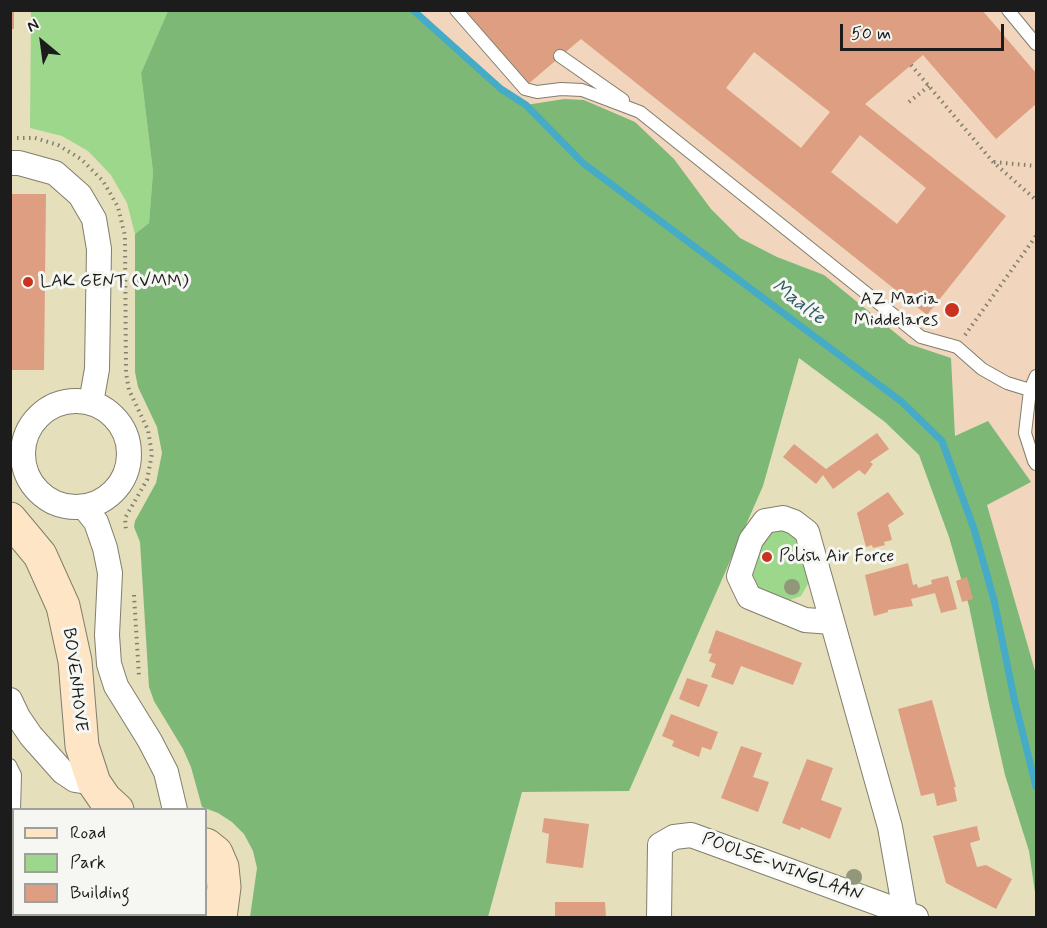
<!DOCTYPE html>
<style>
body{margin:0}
#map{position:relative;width:1047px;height:928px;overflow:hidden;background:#e6dfbb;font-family:Mynerve,sans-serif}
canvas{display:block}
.frame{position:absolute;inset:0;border:12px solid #1c1c1c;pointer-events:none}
.legend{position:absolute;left:12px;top:808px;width:195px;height:108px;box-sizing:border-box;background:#f6f6f2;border:2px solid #9f9f9c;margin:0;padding:8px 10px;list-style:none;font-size:18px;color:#1c1c1c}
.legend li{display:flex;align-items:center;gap:12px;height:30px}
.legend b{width:30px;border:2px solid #9f9f9c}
.north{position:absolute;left:12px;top:12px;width:60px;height:60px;-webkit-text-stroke:4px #f6f6f2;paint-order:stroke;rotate:331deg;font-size:16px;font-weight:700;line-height:24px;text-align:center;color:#1c1c1c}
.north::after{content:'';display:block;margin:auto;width:21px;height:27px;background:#1c1c1c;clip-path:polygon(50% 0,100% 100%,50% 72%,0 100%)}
.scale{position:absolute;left:840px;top:24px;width:164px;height:27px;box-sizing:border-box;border:3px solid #1c1c1c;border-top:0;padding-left:8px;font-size:18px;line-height:21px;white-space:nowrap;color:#1c1c1c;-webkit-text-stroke:4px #f6f6f2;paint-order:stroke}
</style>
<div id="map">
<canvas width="1047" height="928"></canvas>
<div class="frame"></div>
<ul class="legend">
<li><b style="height:8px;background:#fde5c5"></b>Road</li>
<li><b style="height:16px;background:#9cd78b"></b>Park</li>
<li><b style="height:16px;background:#dd9e81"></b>Building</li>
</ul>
<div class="north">N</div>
<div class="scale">50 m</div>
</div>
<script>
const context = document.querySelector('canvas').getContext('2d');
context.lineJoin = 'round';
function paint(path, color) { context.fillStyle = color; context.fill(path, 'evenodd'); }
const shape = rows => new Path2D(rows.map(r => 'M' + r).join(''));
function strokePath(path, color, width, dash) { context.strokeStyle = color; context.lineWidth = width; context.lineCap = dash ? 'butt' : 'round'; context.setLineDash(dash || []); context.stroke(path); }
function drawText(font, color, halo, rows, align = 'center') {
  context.font = font + ' Mynerve,sans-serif'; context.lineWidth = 6; context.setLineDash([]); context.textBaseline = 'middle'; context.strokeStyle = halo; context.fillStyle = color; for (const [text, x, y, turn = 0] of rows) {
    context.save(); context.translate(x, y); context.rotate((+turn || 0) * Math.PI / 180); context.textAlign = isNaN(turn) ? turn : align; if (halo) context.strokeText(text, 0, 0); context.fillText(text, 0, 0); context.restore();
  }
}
paint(shape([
 [413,11,1036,11,1036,674,987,504,1030,482,955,436,951,358,909,344,824,275,777,257,740,238,711,209,674,159,564,99,526,105,501,89]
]), '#f1d5bd');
paint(shape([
 [31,11,168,11,141,73,153,172,149,223,135,234,127,203,111,175,88,151,62,136,30,128],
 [782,529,797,539,809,582,801,596,787,601,758,588,752,575,762,545,772,532]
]), '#9cd78b');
paint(shape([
 [168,11,413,11,501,89,526,105,564,99,584,100,635,122,674,159,711,209,740,238,777,257,824,275,909,344,951,358,955,436,988,421,1031,482,987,505,1036,674,1036,899,1029,851,1005,775,989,704,969,606,949,537,919,455,885,422,799,358,763,486,629,791,522,792,488,917,250,917,257,868,253,851,244,834,232,822,218,813,202,807,191,767,183,749,154,701,149,687,140,542,134,527,135,521,156,483,162,453,157,427,138,387,135,372,135,234,149,223,153,172,141,73]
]), '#7db877');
strokePath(shape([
 [413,10,501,89,526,105,583,163,902,402,942,441,974,529,994,600,1014,698,1036,787]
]), '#46abc6', 7);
paint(shape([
 [10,10,14,10,14,29,10,29],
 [464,10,982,10,1036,73,1036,104,996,139,923,55,865,104,1006,216,927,315,581,39,527,85],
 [754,52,830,112,801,148,726,88],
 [860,135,926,188,897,224,831,172],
 [10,194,46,194,44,370,10,370],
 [877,433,889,449,870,462,873,464,865,475,859,470,833,489,823,475,816,484,783,457,794,444,826,469],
 [888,492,904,514,888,525,892,540,884,542,885,545,873,548,872,545,866,547,857,513],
 [908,563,913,585,917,584,918,588,932,584,931,580,948,576,957,609,941,613,935,593,911,599,913,606,888,610,888,612,874,616,865,575],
 [967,577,973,599,962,602,956,581],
 [716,630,802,663,793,685,741,666,733,685,711,677,716,664,709,661,712,654,708,653],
 [687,678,708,685,699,707,679,699],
 [932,700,956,787,954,787,957,801,937,806,934,793,921,796,898,709],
 [671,714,718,732,711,750,702,747,699,757,672,746,674,741,662,736],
 [741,746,762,753,753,777,769,782,758,812,721,798],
 [807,759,833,768,821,800,842,808,830,839,801,827,800,830,782,823],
 [544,818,589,824,583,868,546,863,549,834,542,832],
 [977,826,980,840,970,843,977,867,986,865,1012,879,996,909,946,883,933,836],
 [555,902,605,902,606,918,555,918]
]), '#dd9e81');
const lane = shape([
 [456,10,525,89,537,92,561,89,582,90,640,112,921,337,957,347,982,369,1007,383,1030,390],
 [1008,10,1036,44],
 [560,56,623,100],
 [1036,376,1030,390,1025,433,1034,461,1036,464],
 [10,765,15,775,14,810],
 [14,914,14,918]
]);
const street = shape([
 [10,163,19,163,55,173,80,195,94,219,99,249,97,369,91,403],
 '23 454a53 53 0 1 1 106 0a53 53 0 1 1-106 0Z',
 [84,507,96,522,105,548,110,573,107,635,109,664,116,686,150,741,166,772,175,810],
 [832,622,805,620,749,597,739,576,751,540,765,521,783,518,794,522,807,532,890,827,905,912],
 [10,700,18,717,31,736,63,772,75,780,94,783],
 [659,918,660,845,674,837,691,835,916,917]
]);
const secondary = shape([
 [10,519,40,555,63,606,75,661,82,746,94,783,105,799,117,810],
 [206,845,216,853,222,867,224,887,220,918]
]);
strokePath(lane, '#817e6c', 14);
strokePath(street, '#817e6c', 26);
strokePath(secondary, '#817e6c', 35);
strokePath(shape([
 [911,65,993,162,1036,200],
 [909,102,929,86],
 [17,138,35,138,58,145,81,159,103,181,118,207,125,236,126,373,129,390,148,430,152,454,147,480,125,518,126,531],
 [994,162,1036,166],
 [965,335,1036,236],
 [134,595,139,677]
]), '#817e6c', 4, [1.5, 4.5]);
strokePath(lane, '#fff', 12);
strokePath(street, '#fff', 24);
strokePath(secondary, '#fde5c5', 33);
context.fillStyle = '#909879';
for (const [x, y] of [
 [792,587],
 [854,877]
]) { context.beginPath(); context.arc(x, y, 8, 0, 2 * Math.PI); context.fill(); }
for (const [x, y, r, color] of [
 [28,282,6,"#c8321e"],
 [952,310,8,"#c8321e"],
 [767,557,6,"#c8321e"]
]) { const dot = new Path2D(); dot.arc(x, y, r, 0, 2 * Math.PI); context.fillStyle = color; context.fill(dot); strokePath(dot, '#f6f6f2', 2); }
drawText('18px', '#1c1c1c', '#f6f6f2', [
 ["LAK GENT (VMM)",40,282],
 ["AZ Maria",938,300,"right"],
 ["Middelares",938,321,"right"],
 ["Polish Air Force",779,557]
], 'left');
drawText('18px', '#1c1c1c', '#f6f6f2', [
 ["BOVENHOVE",74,680,83],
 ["POOLSE-WINGLAAN",782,868,20]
]);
drawText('italic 20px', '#2f5c68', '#f6f6f2', [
 ["Maalte",798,303,37]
]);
</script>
